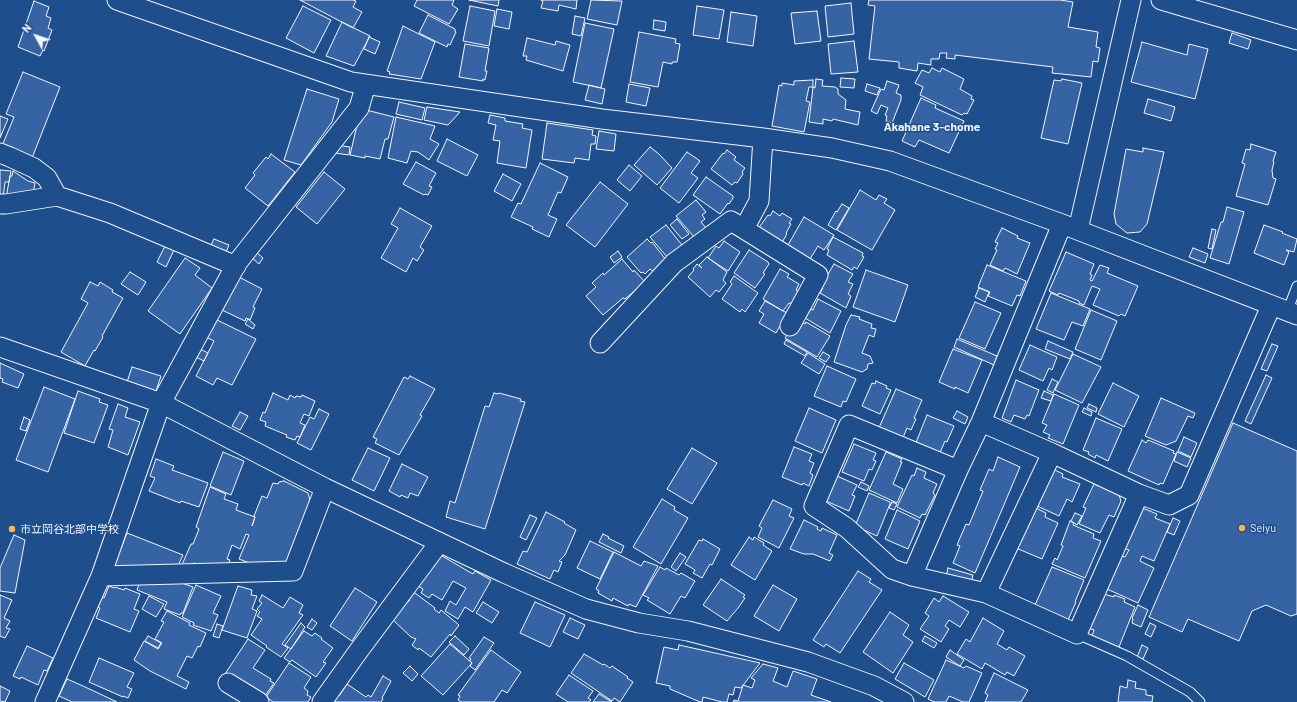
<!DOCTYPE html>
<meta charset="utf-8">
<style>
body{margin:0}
#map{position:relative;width:1297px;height:702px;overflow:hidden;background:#1f4e8c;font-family:Barlow,sans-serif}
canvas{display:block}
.north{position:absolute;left:16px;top:16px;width:40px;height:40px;-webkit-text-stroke:3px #1f4e8c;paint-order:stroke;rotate:310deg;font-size:11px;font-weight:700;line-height:16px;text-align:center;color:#f2f6ff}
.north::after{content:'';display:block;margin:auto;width:14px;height:18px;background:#f2f6ff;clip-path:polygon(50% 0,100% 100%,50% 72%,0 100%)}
</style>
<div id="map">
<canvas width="1297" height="702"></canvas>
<div class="north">N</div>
</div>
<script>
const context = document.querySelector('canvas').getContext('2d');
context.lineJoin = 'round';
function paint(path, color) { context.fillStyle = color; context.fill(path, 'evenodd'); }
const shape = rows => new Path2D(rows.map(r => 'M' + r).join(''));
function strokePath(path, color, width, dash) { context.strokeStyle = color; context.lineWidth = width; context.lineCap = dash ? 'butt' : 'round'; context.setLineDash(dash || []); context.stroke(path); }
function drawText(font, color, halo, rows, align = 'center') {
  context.font = font + ' Barlow,"Noto Sans JP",sans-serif'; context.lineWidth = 3; context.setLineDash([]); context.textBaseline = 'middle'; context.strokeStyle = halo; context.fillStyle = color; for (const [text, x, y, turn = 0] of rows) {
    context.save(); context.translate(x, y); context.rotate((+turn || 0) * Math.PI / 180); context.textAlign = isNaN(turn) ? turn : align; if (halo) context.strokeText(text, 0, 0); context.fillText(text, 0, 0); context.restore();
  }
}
const building = shape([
 [300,0,353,0,356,1,353,7,362,12,353,28,300,0],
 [417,0,454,0,452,5,458,9,449,24,414,6,417,0],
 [469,0,499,0,498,6,469,0],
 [541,0,577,0,576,9,559,5,558,11,541,8,543,1,541,0],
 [591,0,622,1,617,25,587,19,591,0],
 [869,0,1060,0,1073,2,1068,27,1098,32,1096,47,1100,48,1098,62,1093,61,1091,77,1052,73,1053,67,955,55,955,59,946,58,947,53,940,53,939,59,931,59,931,65,918,63,917,71,899,68,899,62,869,59,875,6,868,5,869,0],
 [34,1,49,7,46,16,51,18,48,28,52,30,44,51,43,50,40,56,18,47,34,1],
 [851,3,854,34,828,37,825,6,851,3],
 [303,6,331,20,314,53,286,38,303,6],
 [470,6,495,11,489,46,463,41,470,6],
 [697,6,724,10,719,39,693,35,697,6],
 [497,9,512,12,509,29,494,26,497,9],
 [817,11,821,41,795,44,791,13,817,11],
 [731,12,757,16,753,46,727,42,731,12],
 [428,15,455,29,455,31,456,32,450,45,448,44,447,47,419,33,428,15],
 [575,16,585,18,581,36,572,34,575,16],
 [654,20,666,22,665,31,653,29,654,20],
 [342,22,370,36,354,66,326,56,342,22],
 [585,23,614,29,601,88,573,82,585,23],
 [403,26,435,42,421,79,389,74,390,72,387,71,403,26],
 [639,32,676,39,675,43,680,44,677,62,672,62,672,64,663,62,658,87,630,82,639,32],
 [1232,33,1251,40,1248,49,1229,43,1232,33],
 [369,37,380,42,375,54,364,49,369,37],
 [527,38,555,45,556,41,570,45,563,71,526,60,527,56,523,56,527,38],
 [854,41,858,72,831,74,828,44,854,41],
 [1142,42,1187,55,1189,44,1208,49,1195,99,1131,82,1142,42],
 [465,44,489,48,485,71,487,71,485,80,483,79,483,81,459,77,465,44],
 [932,68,940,72,942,68,964,79,960,89,972,96,971,99,974,100,967,114,964,113,962,115,920,95,923,87,915,83,922,70,929,73,932,68],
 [23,72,60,87,32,158,2,146,14,117,6,114,23,72],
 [841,78,855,79,854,88,840,87,841,78],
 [816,79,823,80,822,86,835,87,838,89,838,94,846,100,845,109,860,112,858,125,833,119,832,121,823,119,823,124,809,122,813,87,815,88,816,79],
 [1062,79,1082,83,1068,144,1041,138,1054,80,1061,81,1062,79],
 [813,80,813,87,809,87,806,101,810,102,804,132,772,126,779,85,782,86,782,83,794,85,794,81,813,80],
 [887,81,899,85,896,93,901,95,901,100,892,123,886,121,887,116,885,115,888,108,881,105,877,114,871,111,881,89,884,90,887,81],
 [629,84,650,88,646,106,626,102,629,84],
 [867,84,880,88,877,95,865,91,867,84],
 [589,85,605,89,602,104,585,100,589,85],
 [307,89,339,99,332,122,301,165,284,160,307,89],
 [921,98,936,105,935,108,964,121,949,153,919,140,915,147,902,141,921,98],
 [1148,99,1175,107,1171,121,1144,113,1148,99],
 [399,102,425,108,422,120,396,114,399,102],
 [427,107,460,112,448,125,424,120,427,107],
 [366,110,394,117,388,139,385,139,380,159,365,156,365,158,350,155,358,121,361,122,363,112,366,110],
 [490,115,505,118,505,121,523,124,522,128,532,130,526,168,497,163,500,141,493,140,496,125,488,123,490,115],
 [0,116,8,119,0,138,0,116],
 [396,117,435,126,430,139,439,144,429,160,418,152,411,151,407,163,388,158,396,117],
 [547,123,593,130,592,135,596,136,595,144,591,144,589,160,575,158,574,163,542,159,547,123],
 [599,131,616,134,614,151,596,149,599,131],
 [447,139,478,155,467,176,437,161,447,139],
 [1251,144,1276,152,1273,161,1274,162,1272,170,1273,178,1276,179,1268,205,1236,196,1245,164,1242,163,1246,149,1250,150,1251,144],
 [336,145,350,147,349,155,335,153,336,145],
 [650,147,659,154,672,168,657,185,634,165,650,147],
 [1143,148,1164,152,1147,224,1140,232,1127,233,1116,224,1114,214,1126,149,1143,152,1143,148],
 [727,150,736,157,734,160,745,168,742,172,743,174,737,183,735,182,732,185,711,169,723,153,724,154,727,150],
 [687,152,700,161,691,173,698,178,679,203,660,188,687,152],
 [271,154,295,172,268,206,245,188,255,175,253,173,266,157,268,159,271,154],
 [416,162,436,173,429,186,432,187,428,195,425,194,424,195,403,184,416,162],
 [540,163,568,177,561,193,558,192,548,215,557,219,549,237,532,229,533,227,511,217,518,203,521,204,540,163],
 [629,165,642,176,630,191,617,180,629,165],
 [0,170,11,171,9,182,5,182,3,199,0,200,0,170],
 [13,171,28,181,35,183,33,195,6,198,10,176,12,176,13,171],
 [324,172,345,189,317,224,296,207,324,172],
 [503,174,521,184,512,201,494,191,503,174],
 [706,177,733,196,733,198,729,204,728,203,720,214,693,195,706,177],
 [600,182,628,204,595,247,566,225,600,182],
 [860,190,876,200,879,195,887,199,884,203,895,210,872,250,837,230,860,190],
 [696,200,706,212,702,215,705,219,701,222,706,228,694,237,676,216,696,200],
 [842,204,849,208,836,230,828,225,836,211,837,212,842,204],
 [1227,207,1244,212,1229,264,1210,258,1221,222,1223,222,1227,207],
 [400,208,432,226,420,247,424,250,417,261,413,258,406,272,381,258,398,228,391,224,400,208],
 [773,211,780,216,782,213,792,219,789,223,791,224,786,233,787,234,781,244,758,229,768,215,770,216,773,211],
 [804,217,834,235,824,250,818,246,810,259,790,249,792,247,788,245,804,217],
 [677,219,689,234,682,239,670,225,677,219],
 [666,225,682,245,667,257,650,237,666,225],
 [1264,225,1283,232,1282,233,1297,239,1294,252,1286,250,1289,252,1284,265,1254,253,1264,225],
 [1002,228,1018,236,1017,238,1030,243,1017,274,1005,268,1003,271,990,265,997,250,995,249,998,243,995,242,1002,228],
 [1212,229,1216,230,1212,249,1208,248,1212,229],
 [833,237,863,253,862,256,864,257,857,269,854,267,852,270,827,255,829,250,827,249,833,237],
 [214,239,229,245,226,252,211,245,214,239],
 [647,239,651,243,652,242,666,260,655,273,650,269,645,274,643,272,641,273,627,257,647,239],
 [724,241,740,252,728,271,708,258,716,246,719,248,724,241],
 [165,246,174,250,166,267,157,262,165,246],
 [1193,248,1208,254,1205,263,1189,257,1193,248],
 [749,250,768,262,769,264,763,273,765,274,755,288,734,273,749,250],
 [618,251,622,257,614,263,610,257,618,251],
 [256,252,263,258,259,264,252,258,256,252],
 [1066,252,1094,264,1090,274,1092,275,1090,280,1092,281,1100,265,1109,268,1107,273,1138,286,1125,316,1121,314,1119,316,1093,305,1100,289,1092,286,1084,305,1079,303,1079,301,1059,293,1058,295,1049,291,1066,252],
 [707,257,727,272,723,280,726,283,719,292,716,290,710,297,688,277,694,270,693,269,697,264,702,268,699,265,707,257],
 [185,258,200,268,195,275,212,288,180,334,148,311,185,258],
 [622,259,633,272,634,270,645,282,625,299,623,298,603,315,586,296,596,287,592,283,603,273,604,275,622,259],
 [834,264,853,274,848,282,853,284,848,294,851,296,846,308,820,293,823,288,821,286,834,264],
 [987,265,1026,281,1020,296,1017,295,1012,306,988,296,990,292,978,287,987,265],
 [780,269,789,274,787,277,799,284,796,290,800,292,793,304,789,303,783,311,763,299,780,269],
 [866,270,908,285,895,322,853,307,866,270],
 [130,272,146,282,138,295,121,284,130,272],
 [734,276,758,293,745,312,742,309,740,312,722,299,732,284,730,282,734,276],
 [239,277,262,289,253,307,255,308,250,320,246,318,245,321,222,310,239,277],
 [90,282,98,286,100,282,113,290,112,292,123,298,102,336,103,337,95,351,94,350,85,366,61,352,88,303,81,299,90,282],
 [979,288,989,292,985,302,975,297,979,288],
 [1051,293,1090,309,1083,326,1072,322,1064,340,1036,329,1051,293],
 [818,299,841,311,830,333,805,318,811,309,813,310,818,299],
 [765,301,787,313,776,333,759,323,764,314,759,311,765,301],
 [975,302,1001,313,985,349,959,338,975,302],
 [1091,310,1117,321,1101,360,1075,349,1091,310],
 [851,315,860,317,859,319,872,324,871,328,876,329,874,337,869,335,862,353,870,356,873,363,868,364,867,369,862,372,834,362,846,325,851,315],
 [215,319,256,339,232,385,217,378,213,385,196,376,214,341,206,337,215,319],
 [248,319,255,325,253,329,245,324,248,319],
 [802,322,805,324,806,322,830,336,817,357,785,338,789,332,802,322],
 [957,339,997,356,994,365,954,347,957,339],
 [786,340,807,352,805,356,784,344,786,340],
 [1048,341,1073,352,1070,359,1045,349,1048,341],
 [1272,344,1278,346,1267,371,1261,369,1272,344],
 [1030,345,1057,357,1052,370,1049,368,1043,381,1019,370,1030,345],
 [200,349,208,353,204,361,196,357,200,349],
 [953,349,982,360,968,393,955,387,955,389,939,382,953,349],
 [823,352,830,356,826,362,819,358,823,352],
 [808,353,825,364,819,374,801,363,808,353],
 [1073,354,1101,367,1082,403,1055,390,1073,354],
 [0,363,24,374,18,388,2,382,3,379,0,378,0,363],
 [827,366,856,379,846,402,843,401,841,407,814,396,827,366],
 [132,367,161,376,156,391,127,382,132,367],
 [1266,375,1272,378,1251,424,1245,421,1266,375],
 [410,376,435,389,420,415,422,416,399,455,375,443,377,439,373,437,404,377,408,379,410,376],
 [1052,379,1058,382,1053,393,1047,390,1052,379],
 [1016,380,1039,390,1029,416,1027,415,1025,419,1014,415,1011,422,1002,418,1016,380],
 [876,381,887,386,886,388,891,390,880,414,862,406,872,383,875,384,876,381],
 [1113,383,1139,396,1124,427,1098,414,1113,383],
 [44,387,75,399,48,472,16,460,44,387],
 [896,389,922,400,914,418,916,419,911,430,907,428,902,440,878,430,896,389],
 [78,391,100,399,99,402,108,405,94,443,64,433,78,391],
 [1044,391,1053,395,1051,401,1041,398,1044,391],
 [273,393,288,400,290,395,295,398,296,396,301,397,302,395,315,401,309,416,304,414,300,423,305,425,300,437,297,436,295,440,286,437,287,435,265,426,266,422,260,420,263,412,265,413,273,393],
 [494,393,498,394,499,393,521,399,520,401,525,402,485,529,446,517,450,501,455,503,485,406,489,407,494,393],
 [1054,394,1079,405,1063,444,1048,438,1050,435,1043,432,1047,425,1042,423,1054,394],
 [1161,398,1195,413,1193,418,1188,416,1176,441,1166,445,1145,436,1161,398],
 [118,404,128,408,125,417,140,422,128,455,108,447,113,430,109,429,118,404],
 [1089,404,1097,408,1096,412,1087,408,1089,404],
 [809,408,836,420,822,453,795,441,809,408],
 [1084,408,1092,412,1091,416,1082,412,1084,408],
 [319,409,329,414,311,450,297,443,310,417,314,419,319,409],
 [957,411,968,417,965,424,953,418,957,411],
 [240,412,248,416,240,430,232,426,240,412],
 [927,415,954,426,947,442,945,441,939,455,915,445,927,415],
 [24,417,30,420,26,431,20,429,24,417],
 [1096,418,1122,429,1108,461,1096,455,1095,458,1088,454,1089,452,1083,450,1096,418],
 [1233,423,1297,451,1297,614,1291,616,1266,605,1252,611,1239,641,1188,619,1182,632,1149,617,1233,423],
 [1184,437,1197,443,1191,457,1178,451,1184,437],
 [1142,440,1146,443,1148,440,1174,451,1173,453,1176,454,1163,484,1160,483,1159,485,1128,471,1142,440],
 [854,444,876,453,873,460,876,461,872,470,869,469,864,481,842,472,854,444],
 [794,447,812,454,809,461,814,463,810,473,813,475,809,486,803,483,802,485,782,477,794,447],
 [368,448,390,458,374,491,352,480,368,448],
 [692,448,717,463,692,504,667,489,692,448],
 [223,452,244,461,231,495,210,486,223,452],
 [886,452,902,459,900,462,902,462,893,484,903,489,897,503,869,490,886,452],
 [1177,452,1191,458,1187,467,1174,461,1177,452],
 [998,457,1020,467,975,573,953,563,960,546,957,545,966,524,969,525,983,491,980,490,989,469,993,471,998,457],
 [156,459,174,466,172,470,208,483,199,507,181,501,180,503,149,491,155,478,150,476,156,459],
 [402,464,428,477,418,496,410,493,408,498,401,495,400,497,389,491,402,464],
 [917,468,926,472,924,478,937,484,933,493,935,495,925,515,922,514,920,518,897,507,912,475,914,476,917,468],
 [1053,469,1063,474,1062,477,1080,484,1072,502,1067,499,1059,516,1037,506,1053,469],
 [837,476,857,485,852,495,855,496,849,511,826,501,837,476],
 [284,481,308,493,310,500,286,562,273,568,257,566,239,559,249,535,246,534,240,549,232,545,227,559,230,560,226,569,209,568,194,563,191,570,181,567,191,544,193,544,199,529,196,527,210,487,226,494,224,499,238,504,236,510,255,517,252,526,255,517,254,516,262,496,267,498,273,483,278,484,279,482,284,481],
 [861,482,869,486,867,491,858,487,861,482],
 [1094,484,1119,495,1121,501,1114,517,1109,515,1100,533,1079,524,1086,508,1083,507,1094,484],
 [869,493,890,502,890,504,877,536,855,526,869,493],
 [662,499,675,507,674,510,688,518,661,564,633,547,662,499],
 [773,500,792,509,789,516,794,518,779,548,758,537,762,528,759,526,773,500],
 [892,502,897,504,894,510,889,508,892,502],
 [1034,507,1046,513,1045,517,1058,523,1042,559,1016,548,1034,507],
 [1140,507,1157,514,1155,518,1170,524,1154,561,1142,556,1140,561,1154,568,1138,603,1107,589,1118,554,1125,557,1129,550,1121,547,1140,507],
 [897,510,920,521,908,549,885,539,897,510],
 [546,512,565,522,564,523,576,530,565,555,559,561,562,562,558,572,554,570,550,579,517,564,523,551,527,552,546,512],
 [1075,513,1082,516,1077,525,1071,521,1075,513],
 [530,515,537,518,526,540,520,537,530,515],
 [1173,518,1180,521,1174,535,1167,532,1173,518],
 [804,520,818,527,817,529,821,531,822,528,837,535,829,553,833,555,830,561,813,554,804,554,790,549,804,520],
 [1070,521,1074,523,1073,525,1094,534,1093,538,1101,541,1085,578,1052,564,1055,558,1057,560,1063,546,1061,545,1070,521],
 [127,533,183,555,177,568,126,570,114,566,127,533],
 [603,534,609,537,608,538,624,546,621,553,599,542,603,534],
 [14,535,25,540,15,593,0,591,0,568,14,535],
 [749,537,753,540,754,537,764,543,763,545,772,551,755,580,731,565,749,537],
 [703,539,720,549,712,565,710,564,702,578,693,573,695,570,685,564,699,540,702,541,703,539],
 [590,541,613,552,600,579,577,568,590,541],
 [614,552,641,566,644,561,658,566,636,607,629,604,628,606,613,598,612,601,598,593,599,591,596,589,614,552],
 [437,553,473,574,475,571,491,580,473,612,465,607,458,619,445,611,450,601,456,605,466,588,453,581,442,600,432,594,429,598,421,593,423,589,418,586,437,553],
 [680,553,686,557,676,571,671,567,680,553],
 [660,567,665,570,666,568,679,575,681,573,695,581,685,598,681,596,670,614,647,600,649,598,643,595,660,567],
 [1052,567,1084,580,1075,602,1076,602,1068,620,1035,605,1052,567],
 [948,568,973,575,971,583,946,577,948,568],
 [858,571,871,579,869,582,882,590,840,653,826,644,824,647,813,640,858,571],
 [141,578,158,584,160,580,176,581,193,587,183,613,181,613,180,615,164,609,167,602,137,590,141,578],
 [721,579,745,595,743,597,745,598,738,608,727,621,703,605,721,579],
 [196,585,221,596,213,613,218,615,211,631,193,625,194,623,182,617,196,585],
 [773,585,797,599,779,631,754,616,773,585],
 [109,586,114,588,115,587,124,590,125,588,140,594,134,609,139,611,130,632,96,618,100,608,98,607,102,597,104,598,109,586],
 [238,586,252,590,251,595,257,596,252,609,257,611,247,638,222,630,238,586],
 [355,588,377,602,352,641,330,626,355,588],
 [411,590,435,608,434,609,439,613,441,610,459,625,451,636,450,634,431,657,419,648,418,650,412,645,416,639,411,637,393,620,399,613,397,611,410,600,406,596,411,590],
 [1104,594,1114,597,1114,595,1125,599,1124,602,1135,607,1119,647,1092,636,1094,630,1088,628,1104,594],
 [0,595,12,600,4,618,10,621,6,628,10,629,5,638,0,636,0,595],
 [262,595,283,608,290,597,303,605,299,613,303,615,288,636,282,644,288,648,281,657,266,647,267,646,251,635,262,619,257,616,260,612,257,609,262,603,259,601,262,595],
 [149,596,164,604,156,617,142,609,149,596],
 [943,596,969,612,960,627,949,620,945,626,949,629,941,642,920,629,929,616,925,613,934,598,939,602,943,596],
 [483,602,499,612,492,623,476,613,483,602],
 [535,602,565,615,550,647,520,633,535,602],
 [1138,605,1148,610,1141,627,1132,623,1133,619,1132,618,1138,605],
 [167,611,190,623,189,625,206,633,200,647,198,646,192,658,187,656,177,676,189,682,186,689,150,671,134,660,144,641,158,649,162,643,155,639,164,622,161,621,167,611],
 [890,612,909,625,903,635,913,642,893,673,863,652,890,612],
 [570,618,585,625,578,639,563,632,570,618],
 [983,618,1004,631,997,644,1007,650,1009,647,1025,656,1014,676,1007,672,1005,675,985,663,982,669,957,654,966,639,970,642,983,618],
 [312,619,317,623,312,630,307,627,312,619],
 [301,623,305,627,291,649,285,645,301,623],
 [1150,623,1156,626,1151,637,1145,634,1150,623],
 [217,624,223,626,219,638,213,636,217,624],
 [304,631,312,636,315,633,322,638,321,639,333,648,323,662,326,663,316,677,292,660,290,662,284,658,304,631],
 [148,636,161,643,158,648,145,641,148,636],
 [455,636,469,649,464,655,449,642,455,636],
 [925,636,937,643,934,648,922,641,925,636],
 [484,637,494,643,475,670,470,666,472,663,470,661,471,659,469,658,484,637],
 [248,639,265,650,253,668,271,679,270,681,274,683,265,696,225,674,248,639],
 [450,644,472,663,443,695,421,676,450,644],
 [679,645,760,663,741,688,735,687,733,695,729,694,727,702,722,702,703,697,702,702,700,702,670,689,670,686,656,683,664,647,678,650,679,645],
 [1142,645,1148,648,1143,659,1137,657,1142,645],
 [27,646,53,658,47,671,44,670,38,685,21,677,20,679,13,676,27,646],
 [491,650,521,672,507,693,502,690,494,702,461,702,458,700,460,696,458,695,491,650],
 [950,650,964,660,960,666,946,657,950,650],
 [584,654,603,665,604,664,610,668,612,666,628,677,627,678,633,682,620,702,614,698,612,701,571,673,584,654],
 [99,658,134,673,127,687,132,689,128,698,123,696,123,697,89,682,99,658],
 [946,660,964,668,966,666,982,673,969,702,963,702,949,696,946,702,934,702,928,699,946,660],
 [289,663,311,677,304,688,308,691,307,695,311,697,308,702,273,702,266,697,289,663],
 [904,663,934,680,925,697,895,679,904,663],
 [763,664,778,668,773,681,787,687,793,671,817,679,811,695,831,702,733,702,734,700,738,701,743,685,752,688,755,680,751,678,763,664],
 [410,666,418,674,412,681,403,673,410,666],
 [994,673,1028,690,1021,702,985,702,988,695,985,693,994,673],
 [569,675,593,691,588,698,591,700,589,702,568,702,556,694,569,675],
 [383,676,391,681,382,698,383,699,381,702,332,702,336,694,339,696,347,684,366,697,368,695,371,697,383,676],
 [67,679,83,686,117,702,72,702,59,696,67,679],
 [1128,680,1136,682,1135,688,1146,690,1146,695,1153,696,1152,702,1118,702,1120,686,1127,688,1128,680],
 [0,686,10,691,5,702,0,701,0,686],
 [599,694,612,702,593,702,599,694]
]);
paint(building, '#3563a3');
strokePath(building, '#f2f6ff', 1);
const service = shape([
 [1287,312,1297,286],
 [1077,634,1127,656,1190,692,1200,702]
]);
const minor = shape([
 [117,0,351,82,602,119,763,138,832,148,890,161,1062,224,1297,315],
 [1161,0,1297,40],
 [763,138,759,201,744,229,818,275,790,326],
 [0,153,10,157,34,168,47,178,57,196],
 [0,204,6,204,57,196,110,213,236,266],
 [1078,230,1131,0],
 [600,343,674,263,731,221,744,229],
 [0,347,161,403,325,488,504,573,586,609,639,623,688,631,808,662,874,686,904,702],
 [981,422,1052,453,1139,494,1169,505,1189,495,1271,306],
 [958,470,849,425,814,506,847,528,892,569,912,576,986,593,1077,634,1139,494],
 [101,576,293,571,325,488],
 [912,576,958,470,981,422,1062,224],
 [986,593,1052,453],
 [228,683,259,702],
 [45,702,101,576,161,403,237,263,359,108,366,84],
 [322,702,357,653,439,543]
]);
strokePath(service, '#f2f6ff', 11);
strokePath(minor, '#f2f6ff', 21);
strokePath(service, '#1f4e8c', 9);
strokePath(minor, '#1f4e8c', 19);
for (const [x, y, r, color] of [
 [1242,528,4,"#ffb74d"],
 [12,529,4,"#ffb74d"]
]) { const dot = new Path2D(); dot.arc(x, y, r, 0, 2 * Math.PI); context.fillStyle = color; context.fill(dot); strokePath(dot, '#1f4e8c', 1.5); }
drawText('11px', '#f2f6ff', '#1f4e8c', [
 ["Seiyu",1250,528],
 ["市立岡谷北部中学校",20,529]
], 'left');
drawText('bold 12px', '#f2f6ff', '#1f4e8c', [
 ["Akahane 3-chome",932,127]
]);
</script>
